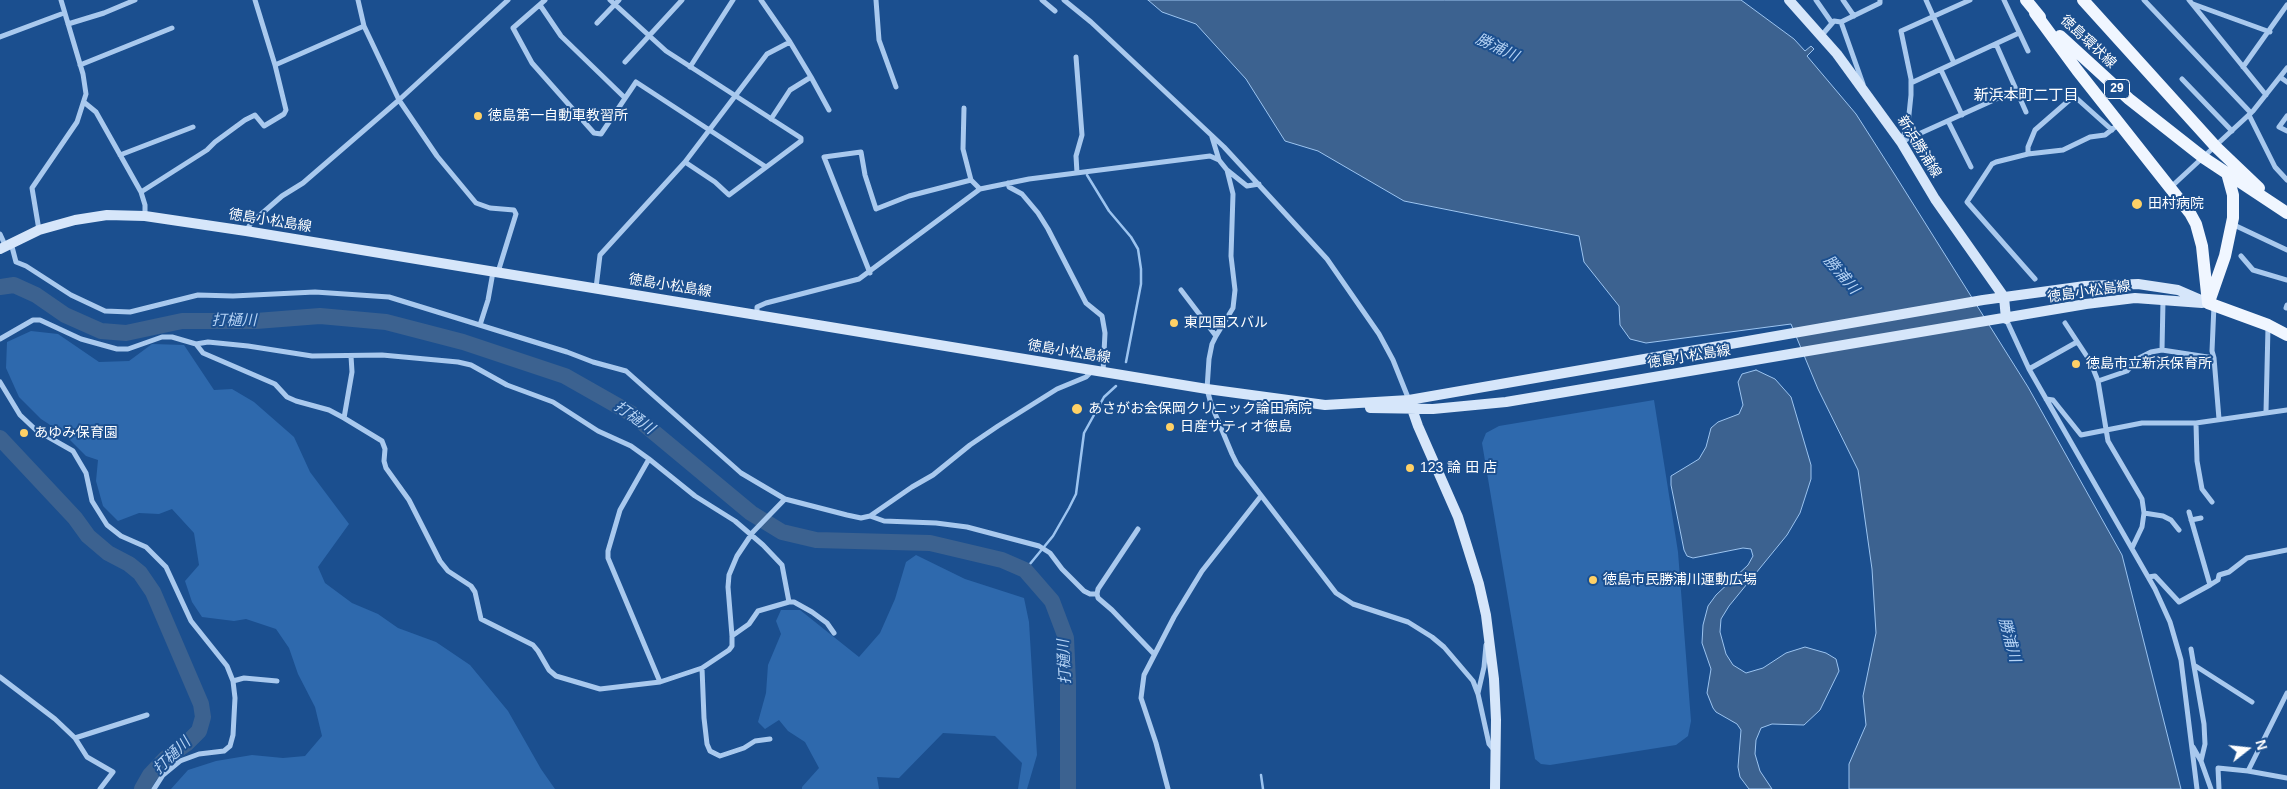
<!DOCTYPE html>
<meta charset="utf-8">
<style>
body{margin:0}
#map{position:relative;width:2287px;height:789px;overflow:hidden;background:#1b4f8f;font-family:Helvetica,sans-serif}
canvas{display:block}
.north{position:absolute;left:2222px;top:724px;width:50px;height:50px;-webkit-text-stroke:4px #1b4f8f;paint-order:stroke;rotate:74deg;font-size:14px;font-weight:700;line-height:20px;text-align:center;color:#fff}
.north::after{content:'';display:block;margin:auto;width:18px;height:22px;background:#fff;clip-path:polygon(50% 0,100% 100%,50% 72%,0 100%)}
</style>
<div id="map">
<canvas width="2287" height="789"></canvas>
<div class="north">N</div>
</div>
<script>
const context = document.querySelector('canvas').getContext('2d');
context.lineJoin = 'round';
function paint(path, color) { context.fillStyle = color; context.fill(path, 'evenodd'); }
const shape = rows => new Path2D(rows.map(r => 'M' + r).join(''));
function strokePath(path, color, width, dash) { context.strokeStyle = color; context.lineWidth = width; context.lineCap = dash ? 'butt' : 'round'; context.setLineDash(dash || []); context.stroke(path); }
function drawText(font, color, halo, rows, align = 'center') {
  context.font = font + ' Helvetica,"Noto Sans JP",sans-serif'; context.lineWidth = 4; context.setLineDash([]); context.textBaseline = 'middle'; context.strokeStyle = halo; context.fillStyle = color; for (const [text, x, y, turn = 0] of rows) {
    context.save(); context.translate(x, y); context.rotate((+turn || 0) * Math.PI / 180); context.textAlign = isNaN(turn) ? turn : align; if (halo) context.strokeText(text, 0, 0); context.fillText(text, 0, 0); context.restore();
  }
}
paint(shape([
 [31,331,58,334,99,362,129,361,152,344,184,345,214,390,232,389,254,402,294,437,310,472,349,524,318,567,325,583,352,603,378,614,398,628,436,642,470,665,508,711,541,769,555,789,171,789,188,770,216,761,252,755,283,758,305,756,322,736,315,707,298,674,289,648,276,629,246,619,234,621,202,617,192,602,185,581,199,565,194,533,172,509,159,514,139,513,118,521,103,506,96,481,98,460,86,456,64,434,41,419,19,397,6,368,7,342],
 [1654,400,1678,552,1691,721,1688,736,1676,745,1550,765,1541,764,1535,759,1482,443,1486,433,1499,426],
 [916,555,965,579,1024,598,1029,622,1037,755,1027,789,1018,789,1022,763,995,736,943,733,899,778,877,777,879,789,802,789,802,787,819,768,805,742,788,731,779,720,765,729,758,722,766,693,768,665,781,634,776,621,781,610,800,610,859,657,880,633,895,599,906,562]
]), '#2e69ad');
const water = shape([
 [1148,0,1741,0,1794,39,1805,51,1811,46,1814,49,1807,56,1856,114,1895,175,2028,387,2122,555,2181,789,1849,789,1849,764,1866,725,1863,696,1876,633,1872,569,1858,470,1818,389,1791,324,1646,343,1630,339,1620,325,1619,306,1584,262,1579,236,1404,201,1318,151,1285,141,1246,79,1196,24,1162,12,1148,0],
 [1756,370,1775,379,1791,397,1811,465,1811,479,1800,513,1787,535,1729,606,1721,619,1720,632,1726,654,1733,665,1746,673,1763,668,1786,653,1805,647,1826,653,1836,659,1839,671,1820,710,1804,725,1772,724,1761,728,1756,740,1755,754,1760,771,1772,789,1749,789,1740,777,1738,767,1741,730,1737,724,1716,712,1713,708,1707,693,1711,669,1702,643,1703,625,1708,606,1716,595,1748,565,1753,556,1751,549,1743,548,1693,558,1687,556,1684,550,1671,485,1671,476,1699,459,1706,447,1711,428,1718,422,1739,414,1743,405,1738,382,1742,374,1756,370]
]);
paint(water, '#3c6290');
strokePath(water, '#9cc4f0', 1);
strokePath(shape([
 [1087,175,1109,211,1131,237,1138,249,1141,269,1141,284,1126,362],
 [1025,570,1053,536,1069,508,1076,494,1084,433,1104,397,1116,386],
 [1261,775,1263,789]
]), '#9cc4f0', 2.5);
strokePath(shape([
 [0,287,14,285,36,295,65,315,101,331,126,333,182,321,256,321,320,316,386,322,463,342,565,376,632,414,751,513,782,532,816,540,930,543,1002,560,1025,570,1052,601,1066,638,1068,681,1068,789],
 [0,438,75,518,88,536,108,553,129,564,140,573,153,592,201,704,203,717,199,731,186,744,166,758,150,775,142,789]
]), '#3c6290', 16);
strokePath(shape([
 [255,0,275,65],
 [358,0,364,26],
 [545,0,513,28,532,63,594,133,601,134,636,82,766,167],
 [761,0,790,42,811,77],
 [876,0,879,40,896,87],
 [1042,0,1055,11],
 [1064,0,1091,22,1224,147,1327,259,1379,334,1393,360,1409,400],
 [1816,0,1832,23],
 [1843,0,1854,16],
 [1926,0,1954,63],
 [1970,0,1901,31,1911,79,1911,95,1908,124,1901,142,2016,90],
 [2004,0,2028,51],
 [2144,0,2251,113],
 [2189,0,2266,95],
 [2193,4,2270,32],
 [540,5,561,36,624,97],
 [597,23,619,0],
 [68,24,104,13,135,0],
 [1822,35,1834,21,1841,22],
 [0,37,64,13],
 [1996,44,2026,112],
 [1076,57,1082,135,1076,156,1077,173],
 [625,62,682,0],
 [80,65,172,28],
 [690,67,733,0],
 [2243,67,2287,5],
 [1941,70,1962,115],
 [2280,77,2287,82],
 [2182,79,2232,131],
 [1911,83,2019,33],
 [1863,84,1841,22,1880,3,1880,0],
 [85,103,96,112,141,192,145,205,145,216],
 [2249,115,2275,167,2287,180],
 [2287,116,2279,127,2287,131],
 [771,119,790,90,811,77,829,110],
 [1948,121,1971,167],
 [1212,137,1219,160],
 [2028,154,2028,147,2035,130,2074,96,2112,130],
 [120,155,193,127],
 [685,162,767,54,790,42],
 [1227,170,1233,194,1231,256,1235,290,1233,308,1216,336,1212,344,1209,359,1207,389,1211,404,1232,454,1237,464,1336,593,1353,604,1408,622,1432,637,1444,647,1473,681,1478,694,1489,744,1494,750],
 [971,180,980,189,1029,179,1210,156,1219,160,1227,170,1247,186,1259,184],
 [1008,183,1009,187,1022,194,1038,213,1048,229,1086,303,1102,316,1105,333,1103,372],
 [2171,187,2253,111,2287,68],
 [141,192,207,150,215,142,245,120,255,115,264,126,284,114,286,110,275,65,364,26,399,100,437,156,476,203,490,208,514,210,516,214,498,272],
 [2232,224,2287,250],
 [39,230,32,188,77,122,86,94,83,74,61,0],
 [246,231,251,223,282,196,303,183,399,100,508,0],
 [0,234,5,245],
 [11,243,16,262,26,266,71,295,105,311,130,312,198,295,233,296,315,292,389,297,567,352,593,362,626,371,741,473,785,499],
 [2241,256,2253,270,2287,280],
 [870,273,824,157,861,152,865,175,876,209,909,196,971,180,963,149,964,108],
 [2035,279,1967,202,1992,164,1996,162,2028,154,2063,150,2090,137,2105,135,2119,124],
 [596,288,600,255,685,162,715,182,729,195,801,141,801,138,666,51,610,0],
 [1181,290,1216,336],
 [2214,305,2212,351,2214,358,2219,419],
 [2286,308,2287,305],
 [757,314,757,307,766,303,859,279,980,189],
 [2006,319,2029,369,2155,589,2170,622,2181,660,2197,789],
 [2065,323,2090,361,2098,381,2108,441,2142,499,2144,513,2142,527,2132,548],
 [480,325,488,300,493,272],
 [0,339,33,320,40,320,81,339,117,349,128,349,162,337,172,337,196,344,203,353,275,384,287,397,296,401,329,410,344,418],
 [196,344,208,342,248,346,312,356,382,355,458,362,471,365,507,385,553,402,598,431,631,446,649,459],
 [2162,350,2163,301],
 [351,356,352,372,344,418,382,441,385,449,384,461,386,468,409,500,440,561,448,571,471,586,475,592,481,619,533,645,538,651,549,670,556,676,600,689,660,682,702,668,729,650,732,646,732,636,728,587,729,575,737,556,753,532,785,499,847,515,861,518,870,516,912,487,933,475,970,445,998,426,1057,389,1086,377,1093,370],
 [2029,369,2077,342],
 [2098,381,2127,371,2139,358,2151,352,2162,350,2214,358],
 [0,382,20,415,36,430,73,451,86,473,92,501,107,525,121,536,146,547,166,567,191,621,227,666,233,681,235,698,233,735,230,746,224,751,199,754,180,761,163,775,154,789],
 [2046,399,2053,400,2081,435,2142,423,2196,423,2287,410],
 [2266,412,2268,327],
 [2196,423,2197,461,2202,489,2212,502],
 [2144,513,2163,516,2171,520,2179,530],
 [870,516,884,521,936,523,967,527,1039,546,1050,553,1062,569,1084,591,1090,594,1097,594],
 [2191,520,2201,518],
 [1138,529,1098,589,1097,594,1098,598,1112,610,1154,654],
 [2148,577,2155,576,2179,602,2210,585,2189,512],
 [2210,585,2218,580,2219,575,2229,572,2247,558,2287,550],
 [732,636,749,624,758,611,789,602,794,602,812,612,827,623,834,633],
 [2191,649,2204,724,2205,744,2201,761],
 [2194,665,2252,702],
 [702,668,704,718,707,744,710,751,720,756,744,748,755,741,770,739],
 [0,677,55,719,75,738,87,757,113,772,100,789],
 [233,681,244,678,277,681],
 [660,682,608,558,608,551,620,510,649,459,695,496,735,521,763,545,782,565,789,602],
 [1478,693,1484,667,1486,645],
 [75,738,147,715],
 [2193,747,2201,761,2211,789],
 [2248,771,2287,693],
 [1168,789,1156,743,1141,698,1144,675,1174,617,1202,571,1261,496],
 [2219,789,2218,768,2248,771,2287,778]
]), '#a9c9ee', 5);
strokePath(shape([
 [1789,0,1837,54,1901,142,1935,199,2004,297,2006,319],
 [0,249,39,230,75,220,107,215,145,216,246,231,1207,389,1325,405,1409,400,1983,300,2085,286,2138,284,2178,290,2208,303],
 [1410,403,1418,426,1458,517,1479,584,1486,615,1494,679,1496,720,1495,789],
 [1370,408,1433,409,1506,402,2086,304,2135,298,2202,303]
]), '#d6e6fa', 10);
strokePath(shape([
 [2026,0,2040,17],
 [2083,0,2216,147,2259,188],
 [2035,13,2077,70,2190,213,2196,224,2202,246,2208,303],
 [2060,36,2129,99,2204,158,2287,213],
 [2210,299,2225,256,2233,218,2233,195,2227,173],
 [2208,303,2268,325,2287,335]
]), '#f0f6ff', 12);
for (const [x, y, r, color] of [
 [478,116,5,"#ffd166"],
 [2137,204,6,"#ffd166"],
 [1174,323,5,"#ffd166"],
 [2076,364,5,"#ffd166"],
 [1077,409,6,"#ffd166"],
 [1170,427,5,"#ffd166"],
 [24,433,5,"#ffd166"],
 [1410,468,5,"#ffd166"],
 [1593,580,5,"#ffd166"]
]) { const dot = new Path2D(); dot.arc(x, y, r, 0, 2 * Math.PI); context.fillStyle = color; context.fill(dot); strokePath(dot, '#1b4f8f', 2); }
for (const [x, y, w] of [
 [2117,89,25]
]) { const box = new Path2D(); box.roundRect(x - w / 2, y - 9.5, w, 19, 4); context.fillStyle = '#1b4f8f'; context.fill(box); strokePath(box, '#fff', 1); }
drawText('bold 12px', '#fff', null, [
 ["29",2117,89]
]);
drawText('14px', '#fff', '#1b4f8f', [
 ["徳島環状線",2088,42,43],
 ["新浜勝浦線",1919,147,58],
 ["徳島小松島線",270,221,9],
 ["徳島小松島線",670,286,9],
 ["徳島小松島線",2089,292,-8],
 ["徳島小松島線",1069,352,9],
 ["徳島小松島線",1689,357,-9]
]);
drawText('14px', '#fff', '#1b4f8f', [
 ["徳島第一自動車教習所",488,116],
 ["田村病院",2148,204],
 ["東四国スバル",1184,323],
 ["徳島市立新浜保育所",2086,364],
 ["あさがお会保岡クリニック論田病院",1088,409],
 ["日産サティオ徳島",1180,427],
 ["あゆみ保育園",34,433],
 ["123 論 田 店",1420,468],
 ["徳島市民勝浦川運動広場",1603,580]
], 'left');
drawText('italic 15px', '#b5d3f5', '#1b4f8f', [
 ["勝浦川",1497,48,25],
 ["勝浦川",1841,275,49],
 ["打樋川",234,321],
 ["打樋川",634,418,35],
 ["勝浦川",2009,640,75],
 ["打樋川",1065,662,-93],
 ["打樋川",172,756,-44]
]);
drawText('15px', '#fff', '#1b4f8f', [
 ["新浜本町二丁目",2026,96]
]);
</script>
